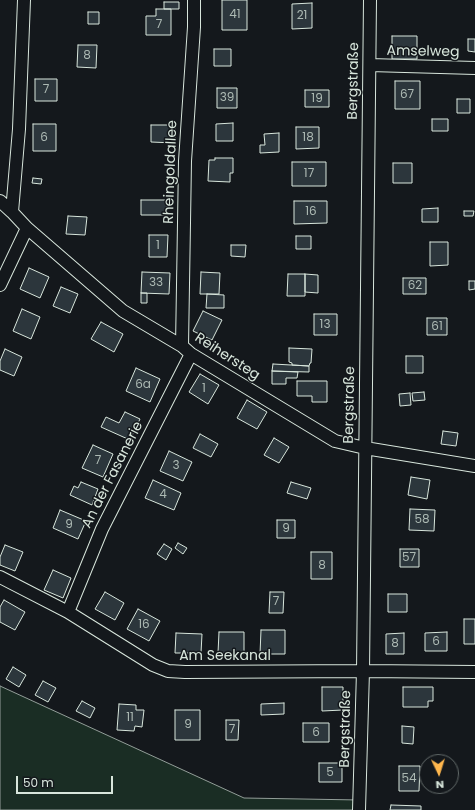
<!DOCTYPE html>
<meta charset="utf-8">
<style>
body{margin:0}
#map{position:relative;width:475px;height:810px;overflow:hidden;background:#14181c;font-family:Poppins,sans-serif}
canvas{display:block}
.north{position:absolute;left:419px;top:754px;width:40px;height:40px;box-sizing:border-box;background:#14181c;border:1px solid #626a69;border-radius:50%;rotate:176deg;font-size:11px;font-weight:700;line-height:16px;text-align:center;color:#d8e6dc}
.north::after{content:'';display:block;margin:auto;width:14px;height:18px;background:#ffb74d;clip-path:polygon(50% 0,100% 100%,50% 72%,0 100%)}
.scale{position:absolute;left:16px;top:776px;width:97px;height:18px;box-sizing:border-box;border:2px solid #d8e6dc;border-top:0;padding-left:5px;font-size:12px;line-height:14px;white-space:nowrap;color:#d8e6dc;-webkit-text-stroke:3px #14181c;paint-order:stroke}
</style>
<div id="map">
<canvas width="475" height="810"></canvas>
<div class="north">N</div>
<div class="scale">50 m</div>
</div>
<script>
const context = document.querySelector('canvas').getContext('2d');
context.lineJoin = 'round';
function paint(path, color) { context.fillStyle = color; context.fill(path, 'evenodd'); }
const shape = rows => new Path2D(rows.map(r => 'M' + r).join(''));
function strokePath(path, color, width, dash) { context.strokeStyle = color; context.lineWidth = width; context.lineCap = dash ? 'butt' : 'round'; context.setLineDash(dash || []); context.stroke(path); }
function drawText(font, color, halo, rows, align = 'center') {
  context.font = font + ' Poppins,sans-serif'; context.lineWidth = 3; context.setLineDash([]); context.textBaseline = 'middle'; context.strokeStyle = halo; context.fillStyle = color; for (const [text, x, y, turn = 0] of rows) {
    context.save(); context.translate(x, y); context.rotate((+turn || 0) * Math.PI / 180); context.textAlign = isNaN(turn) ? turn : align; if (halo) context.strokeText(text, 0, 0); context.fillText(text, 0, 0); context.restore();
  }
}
const green = shape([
 [0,686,244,798,360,800,359,810,0,810,0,686]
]);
paint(green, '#1a2d24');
strokePath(green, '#939e99', 1);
const building = shape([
 [222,0,247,0,247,30,222,30,222,0],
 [164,2,179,2,179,9,164,9,164,2],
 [312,3,312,28,292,29,292,4,312,3],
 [156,9,171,9,171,35,146,35,146,16,156,16,156,9],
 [88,12,99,12,99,24,88,24,88,12],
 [392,36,417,36,417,59,392,59,392,36],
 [468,39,475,39,475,52,468,51,468,39],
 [78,45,97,45,96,68,77,67,78,45],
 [214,49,231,49,231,66,214,66,214,49],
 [35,79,57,79,57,101,35,101,35,79],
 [395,81,420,81,420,109,395,109,395,81],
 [217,88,237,88,237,108,217,108,217,88],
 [305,90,329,90,329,107,305,107,305,90],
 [457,99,470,99,470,113,457,113,457,99],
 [432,119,448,119,448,131,432,131,432,119],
 [233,123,233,141,216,141,216,124,233,123],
 [33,124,56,124,56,151,33,151,33,124],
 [151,125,175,125,175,143,151,142,151,125],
 [296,127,319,127,319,148,296,149,296,127],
 [279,133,279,152,260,153,260,145,265,145,264,134,279,133],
 [215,158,233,158,233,173,230,173,230,182,208,181,209,160,215,160,215,158],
 [292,162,326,162,326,186,292,186,292,162],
 [393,163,412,163,412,183,393,183,393,163],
 [33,178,42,179,41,184,32,183,33,178],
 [141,200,167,200,167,215,141,215,141,200],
 [294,201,327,201,327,223,294,224,294,201],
 [438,208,438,222,422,222,422,209,438,208],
 [464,211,474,211,473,216,464,216,464,211],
 [68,216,87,217,85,235,66,234,68,216],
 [149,235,168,235,167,257,149,257,149,235],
 [296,236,311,236,311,249,296,249,296,236],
 [430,242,448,242,448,265,430,266,430,242],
 [231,245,246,245,245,257,231,256,231,245],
 [29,268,49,277,40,298,20,289,29,268],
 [142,272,170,273,169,294,141,293,142,272],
 [201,272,220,273,219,294,200,294,201,272],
 [288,274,305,274,305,296,287,296,288,274],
 [305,274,318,275,318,293,305,292,305,274],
 [403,278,426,278,426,294,403,294,403,278],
 [469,281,475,281,475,289,469,290,469,281],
 [61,287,78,294,70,313,53,306,61,287],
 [141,293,147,293,147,303,141,303,141,293],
 [207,294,224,295,224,308,206,308,207,294],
 [22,309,40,317,31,339,13,331,22,309],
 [203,311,222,320,212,340,193,331,203,311],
 [314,314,337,314,337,335,314,335,314,314],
 [427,318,447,318,447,335,427,335,427,318],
 [101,322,123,334,114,352,91,339,101,322],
 [289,348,312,349,311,363,310,363,309,366,292,365,292,363,289,362,289,348],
 [5,349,22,357,14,376,0,370,0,361,5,349],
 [406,356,423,356,423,373,406,373,406,356],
 [273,364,309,366,309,372,272,371,273,364],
 [136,368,160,379,150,402,126,391,136,368],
 [272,371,298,372,297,378,286,378,286,384,272,384,272,371],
 [200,374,219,385,208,404,189,392,200,374],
 [297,381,327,381,327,402,312,402,312,396,297,396,297,381],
 [424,392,425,400,413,401,412,393,424,392],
 [410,393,411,405,400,406,399,394,410,393],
 [247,400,267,412,257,429,237,418,247,400],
 [125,412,140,419,130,440,101,427,106,417,119,423,125,412],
 [443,431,458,433,456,446,441,444,443,431],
 [200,434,218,444,211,457,193,448,200,434],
 [274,438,289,447,279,463,264,455,274,438],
 [93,445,113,454,103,477,82,468,93,445],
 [169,451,192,462,183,481,160,471,169,451],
 [411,477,430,480,427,499,408,495,411,477],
 [153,480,181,493,174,510,145,498,153,480],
 [81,482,98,489,92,505,70,495,74,486,78,488,81,482],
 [291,482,311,488,307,499,287,493,291,482],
 [410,509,435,510,434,531,409,530,410,509],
 [60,510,86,521,78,539,53,528,60,510],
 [277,520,295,520,295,538,277,538,277,520],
 [178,543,187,548,183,554,175,548,178,543],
 [164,544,172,549,166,560,157,554,164,544],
 [5,545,23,552,15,571,0,565,0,557,5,545],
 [400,549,419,549,419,567,400,567,400,549],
 [311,552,332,552,332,579,311,579,311,552],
 [53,570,71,578,63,598,44,590,53,570],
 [105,592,124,603,115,620,95,609,105,592],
 [270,592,284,592,283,613,269,613,270,592],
 [388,594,407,594,407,612,388,612,388,594],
 [4,600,25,612,15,630,0,622,0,607,4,600],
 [138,609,160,621,149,641,127,629,138,609],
 [464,619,475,619,475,644,464,644,464,619],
 [261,630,285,630,285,654,260,654,261,630],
 [219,632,244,632,244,654,218,653,219,632],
 [447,632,447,651,425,651,425,633,447,632],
 [176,633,202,634,201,653,175,653,176,633],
 [404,633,404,654,386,654,386,634,404,633],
 [13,667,26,675,19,687,6,679,13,667],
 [43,681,56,688,48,702,35,695,43,681],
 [322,687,343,687,343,710,322,711,322,687],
 [403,687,433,687,433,701,428,701,428,707,403,707,403,687],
 [82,701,95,708,90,718,76,711,82,701],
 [284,703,284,714,261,715,261,704,284,703],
 [119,704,136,705,136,710,144,710,142,727,135,726,134,731,117,730,119,704],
 [175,710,200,710,200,740,175,740,175,710],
 [226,720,239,720,238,740,226,740,226,720],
 [303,723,329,723,329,742,303,742,303,723],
 [402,726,414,727,413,744,402,743,402,726],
 [319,763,342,763,342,782,319,782,319,763],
 [399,766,420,766,419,791,399,791,399,766],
 [391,805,421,806,421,810,390,810,391,805]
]);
paint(building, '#2c363c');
strokePath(building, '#d8e6dc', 1);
const street = shape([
 [370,65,475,68],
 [0,201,12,212,27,228,123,311,182,346,191,354,335,441,365,448,475,466],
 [12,212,19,129,24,0],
 [0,285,27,228],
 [182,346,185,161,194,27,194,0],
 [0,577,68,612,153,665,168,671,185,672,363,671,475,672],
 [68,612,102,529,191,354],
 [359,810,363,671,370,0]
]);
strokePath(street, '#d8e6dc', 14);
strokePath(street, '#14181c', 12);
drawText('12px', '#adbab4', null, [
 ["41",235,15],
 ["21",302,16],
 ["7",159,25],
 ["8",87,56],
 ["7",46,90],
 ["67",407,95],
 ["39",227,98],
 ["19",317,99],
 ["6",44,138],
 ["18",308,138],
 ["17",309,174],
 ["16",311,212],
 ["1",158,246],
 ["33",156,283],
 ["62",415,286],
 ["13",325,325],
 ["61",437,327],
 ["6a",143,385],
 ["1",204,389],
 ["7",98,461],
 ["3",176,466],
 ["4",163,495],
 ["58",422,520],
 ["9",69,525],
 ["9",286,529],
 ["57",409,558],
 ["8",322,566],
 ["7",276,602],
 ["16",144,625],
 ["6",436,642],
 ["8",395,644],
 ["11",130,718],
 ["9",188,725],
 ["7",232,730],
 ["6",316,733],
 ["5",330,773],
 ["54",409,779]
]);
drawText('14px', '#d8e6dc', '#14181c', [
 ["Amselweg",423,52,1],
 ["Bergstraße",354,81,-89],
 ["Rheingoldallee",171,172,-88],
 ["Reihersteg",227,357,33],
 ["Bergstraße",350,405,-89],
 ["An der Fasanerie",113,475,-63],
 ["Am Seekanal",225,656],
 ["Bergstraße",346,729,-89]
]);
</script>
